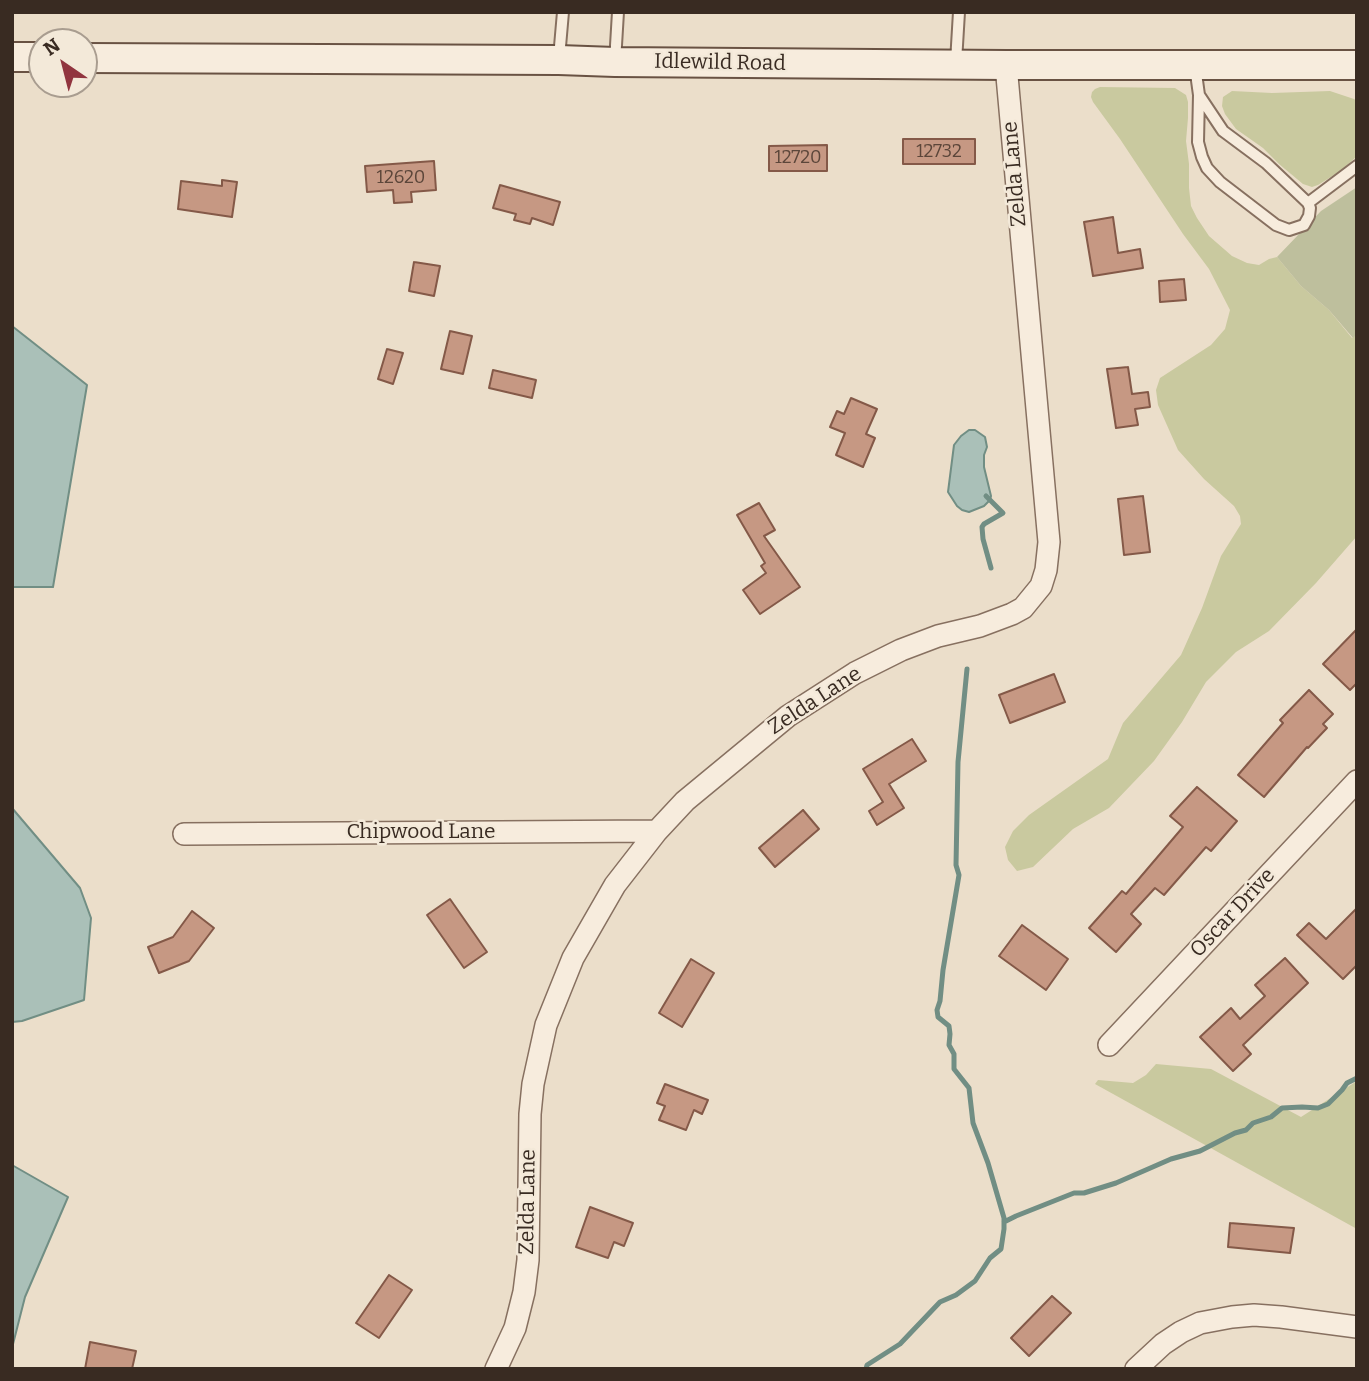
<!DOCTYPE html>
<style>
body{margin:0}
#map{position:relative;width:1369px;height:1381px;overflow:hidden;background:#ebdeca;font-family:Bitter,serif}
canvas{display:block}
.frame{position:absolute;inset:0;border:14px solid #392b22;pointer-events:none}
.north{position:absolute;left:28px;top:28px;width:70px;height:70px;box-sizing:border-box;background:#f3e9d9;border:2px solid #a99d90;border-radius:50%;rotate:325deg;font-size:19px;font-weight:700;line-height:28px;text-align:center;color:#392b22}
.north::after{content:'';display:block;margin:auto;width:24px;height:32px;background:#91353f;clip-path:polygon(50% 0,100% 100%,50% 72%,0 100%)}
</style>
<div id="map">
<canvas width="1369" height="1381"></canvas>
<div class="frame"></div>
<div class="north">N</div>
</div>
<script>
const context = document.querySelector('canvas').getContext('2d');
context.lineJoin = 'round';
function paint(path, color) { context.fillStyle = color; context.fill(path, 'evenodd'); }
const shape = rows => new Path2D(rows.map(r => 'M' + r).join(''));
function strokePath(path, color, width, dash) { context.strokeStyle = color; context.lineWidth = width; context.lineCap = dash ? 'butt' : 'round'; context.setLineDash(dash || []); context.stroke(path); }
function drawText(font, color, halo, rows, align = 'center') {
  context.font = font + ' Bitter,serif'; context.lineWidth = 5; context.setLineDash([]); context.textBaseline = 'middle'; context.strokeStyle = halo; context.fillStyle = color; for (const [text, x, y, turn = 0] of rows) {
    context.save(); context.translate(x, y); context.rotate((+turn || 0) * Math.PI / 180); context.textAlign = isNaN(turn) ? turn : align; if (halo) context.strokeText(text, 0, 0); context.fillText(text, 0, 0); context.restore();
  }
}
paint(shape([
 [1100,87,1175,88,1186,95,1188,102,1188,118,1186,141,1189,164,1189,188,1191,206,1197,218,1209,236,1232,256,1247,263,1259,265,1269,259,1277,257,1301,286,1329,310,1352,338,1357,334,1357,536,1316,583,1269,631,1236,652,1206,682,1182,722,1154,761,1109,808,1073,829,1033,867,1017,871,1008,860,1005,847,1013,831,1029,815,1108,759,1123,723,1181,655,1202,608,1221,556,1241,524,1240,516,1234,506,1204,479,1178,450,1158,405,1156,390,1160,378,1211,345,1225,329,1230,310,1209,269,1183,234,1120,139,1093,102,1091,97,1092,92,1095,89],
 [1232,91,1272,93,1330,91,1354,99,1357,101,1357,156,1342,170,1318,185,1312,187,1303,184,1279,164,1263,148,1236,129,1225,114,1222,106,1223,97],
 [1156,1064,1211,1069,1301,1117,1357,1081,1357,1229,1095,1084,1098,1080,1133,1083,1146,1075]
]), '#c9c99f');
paint(shape([
 [1357,187,1357,334,1353,338,1329,310,1301,286,1277,257,1321,211]
]), '#bebf9d');
const water = shape([
 [12,326,87,385,53,587,12,587,12,326],
 [969,430,975,430,985,437,987,447,984,455,984,467,991,496,990,500,984,506,969,512,962,510,957,506,948,492,954,445,961,436,969,430],
 [12,808,80,888,91,918,84,1000,22,1021,12,1022,12,808],
 [12,1165,68,1197,25,1297,12,1348,12,1165]
]);
paint(water, '#aac0b8');
strokePath(water, '#718e84', 2);
strokePath(shape([
 [986,496,1003,513,984,524,982,527,983,539,991,568],
 [1004,1222,1016,1216,1074,1193,1084,1193,1116,1183,1171,1159,1200,1151,1235,1133,1246,1130,1253,1123,1271,1117,1282,1108,1302,1107,1318,1108,1328,1104,1342,1090,1347,1083,1357,1078],
 [866,1369,867,1365,900,1344,940,1302,956,1295,975,1281,990,1258,1001,1249,1004,1229,1004,1218,988,1163,973,1123,969,1088,954,1069,954,1054,949,1045,950,1034,949,1026,938,1017,937,1010,940,1001,943,970,959,875,956,865,958,762,967,669]
]), '#718e84', 5);
const building = shape([
 [903,139,975,139,975,164,903,164,903,139],
 [827,145,827,171,769,171,769,146,827,145],
 [434,161,436,190,411,192,412,202,394,203,393,190,367,192,365,166,434,161],
 [222,180,237,182,232,217,178,209,181,181,222,186,222,180],
 [500,185,560,202,553,225,532,218,530,224,514,220,516,214,493,208,500,185],
 [1113,217,1118,253,1140,249,1143,268,1093,276,1084,222,1113,217],
 [414,262,440,266,434,296,409,291,414,262],
 [1184,279,1186,300,1160,302,1159,281,1184,279],
 [450,331,472,336,463,374,441,369,450,331],
 [387,349,403,353,393,384,378,379,387,349],
 [1128,367,1132,394,1148,392,1150,407,1135,409,1138,425,1116,428,1107,369,1128,367],
 [493,370,536,380,532,398,489,388,493,370],
 [851,398,877,409,866,434,875,438,863,467,836,455,845,433,830,427,837,411,844,414,851,398],
 [1143,496,1150,552,1124,555,1118,499,1143,496],
 [759,503,775,530,764,536,800,587,760,614,743,590,766,573,761,566,765,563,737,515,759,503],
 [1357,629,1357,683,1350,690,1323,664,1357,629],
 [1054,674,1065,702,1010,723,999,695,1054,674],
 [1309,690,1333,714,1323,724,1327,728,1308,748,1307,747,1264,797,1238,775,1283,723,1280,720,1309,690],
 [912,739,926,761,889,784,904,808,877,825,869,811,883,802,863,769,912,739],
 [1197,787,1237,821,1211,851,1206,847,1164,895,1155,888,1131,914,1141,924,1116,952,1089,928,1122,891,1126,894,1183,827,1170,816,1197,787],
 [803,810,819,829,775,867,759,848,803,810],
 [450,899,487,952,464,968,427,915,450,899],
 [1357,908,1357,965,1343,979,1297,935,1309,923,1326,939,1357,908],
 [192,911,214,928,189,961,159,973,148,947,173,937,192,911],
 [1022,925,1068,959,1046,990,999,956,1022,925],
 [1285,958,1308,983,1243,1045,1251,1054,1233,1071,1200,1037,1231,1008,1240,1019,1265,996,1255,985,1285,958],
 [691,959,714,973,682,1027,659,1013,691,959],
 [665,1084,708,1100,702,1114,694,1110,686,1130,659,1120,665,1106,657,1103,665,1084],
 [590,1207,633,1223,624,1246,614,1242,608,1258,576,1247,590,1207],
 [1230,1223,1294,1228,1290,1253,1228,1247,1230,1223],
 [389,1275,412,1290,379,1338,356,1323,389,1275],
 [1052,1296,1071,1313,1029,1356,1011,1338,1052,1296],
 [90,1342,136,1351,132,1369,85,1369,90,1342]
]);
paint(building, '#c69883');
strokePath(building, '#845948', 2);
const service = shape([
 [559,58,563,12],
 [615,62,618,12],
 [956,62,959,12],
 [1195,66,1199,95,1198,142,1202,157,1207,168,1220,182,1276,225,1289,230,1304,225,1309,216,1310,208,1308,203,1266,163,1223,131,1199,95],
 [1308,203,1357,166]
]);
const minor = shape([
 [184,834,657,831],
 [1109,1045,1357,781],
 [496,1369,515,1328,524,1292,528,1260,530,1114,533,1084,546,1025,573,958,615,885,657,831,685,801,788,716,855,673,901,650,938,636,980,626,1012,614,1023,608,1041,586,1046,570,1049,542,1006,65],
 [1136,1369,1163,1344,1181,1332,1200,1323,1232,1317,1254,1315,1281,1317,1357,1327]
]);
const secondary = shape([
 [12,57,42,57],
 [84,58,559,60,615,62,1006,65,1357,65]
]);
strokePath(service, '#877060', 14);
strokePath(minor, '#877060', 24);
strokePath(secondary, '#695243', 32);
strokePath(service, '#f7ecdd', 10);
strokePath(minor, '#f7ecdd', 21);
strokePath(secondary, '#f7ecdd', 28);
drawText('18px', '#5c463a', null, [
 ["12732",939,152],
 ["12720",798,158],
 ["12620",401,178]
]);
drawText('21px', '#392b22', '#f3e9d9', [
 ["Idlewild Road",720,63,1],
 ["Zelda Lane",1015,174,-95],
 ["Zelda Lane",815,701,-33],
 ["Chipwood Lane",421,832],
 ["Oscar Drive",1233,913,-47],
 ["Zelda Lane",528,1202,-89]
]);
</script>
